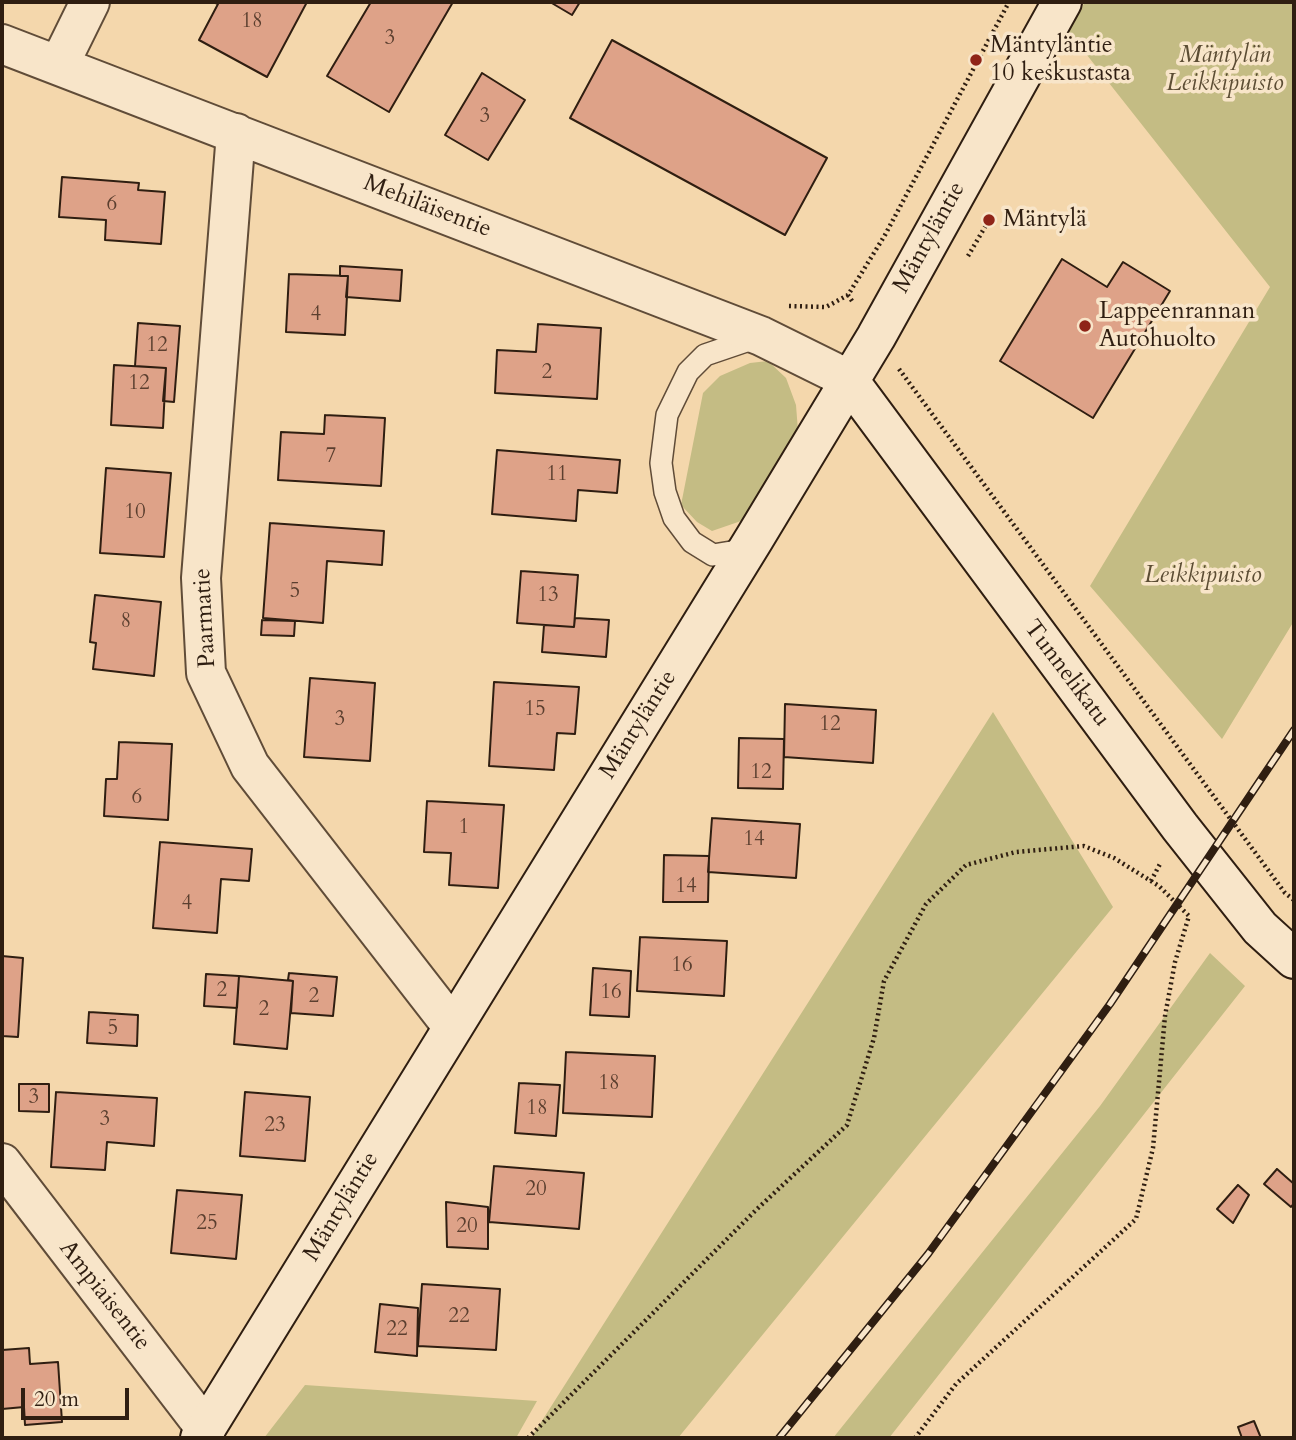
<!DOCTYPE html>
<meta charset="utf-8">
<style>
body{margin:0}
#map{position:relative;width:1296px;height:1440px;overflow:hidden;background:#f4d7ac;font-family:Cardo,serif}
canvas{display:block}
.frame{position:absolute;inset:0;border:4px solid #2f1e11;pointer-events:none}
.scale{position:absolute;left:21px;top:1388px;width:108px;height:32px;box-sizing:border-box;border:4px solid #2f1e11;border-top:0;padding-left:9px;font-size:21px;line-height:24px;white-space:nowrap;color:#2f1e11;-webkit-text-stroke:5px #f8e5c9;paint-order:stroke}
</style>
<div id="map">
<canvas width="1296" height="1440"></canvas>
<div class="frame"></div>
<div class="scale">20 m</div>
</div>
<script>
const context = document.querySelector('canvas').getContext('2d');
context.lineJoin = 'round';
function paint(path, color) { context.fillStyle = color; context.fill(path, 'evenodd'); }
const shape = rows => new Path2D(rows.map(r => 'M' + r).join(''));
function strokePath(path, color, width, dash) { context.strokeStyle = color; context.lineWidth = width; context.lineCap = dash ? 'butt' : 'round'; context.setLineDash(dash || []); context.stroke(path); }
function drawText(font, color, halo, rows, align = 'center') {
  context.font = font + ' Cardo,serif'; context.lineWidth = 7; context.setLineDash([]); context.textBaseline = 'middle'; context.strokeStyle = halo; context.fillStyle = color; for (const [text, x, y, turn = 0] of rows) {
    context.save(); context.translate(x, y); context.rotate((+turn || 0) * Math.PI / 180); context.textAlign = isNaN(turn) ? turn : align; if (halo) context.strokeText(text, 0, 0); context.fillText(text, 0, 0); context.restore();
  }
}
paint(shape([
 [1085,2,1294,2,1294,621,1222,739,1090,586,1270,287,1068,31],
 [768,361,786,378,796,405,798,431,741,521,712,531,697,522,681,505,703,393,720,376,750,363],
 [993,712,1113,907,678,1438,531,1438],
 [1210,953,1245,986,889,1438,833,1438,1100,1106],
 [305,1385,537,1401,516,1438,264,1438]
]), '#c4bc84');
const building = shape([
 [213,2,307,2,267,77,199,40,218,4,213,2],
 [371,2,453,2,389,112,327,76,371,2],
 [550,2,580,2,572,15,550,2],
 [612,40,827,158,785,235,570,118,612,40],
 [482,73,525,100,488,160,445,135,482,73],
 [62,177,139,183,138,190,165,192,161,244,105,240,106,220,59,217,62,177],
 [1062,259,1107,287,1123,262,1170,291,1093,418,1000,361,1062,259],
 [340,266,402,270,400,301,346,297,348,276,340,276,340,266],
 [289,274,348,276,345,335,286,332,289,274],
 [138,323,180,326,174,402,163,401,166,368,135,366,138,323],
 [538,324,601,328,597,399,495,393,497,350,536,352,538,324],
 [114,365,166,368,163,428,111,425,114,365],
 [325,415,385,418,381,486,278,480,281,432,324,434,325,415],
 [497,450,620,460,617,493,578,490,576,521,492,514,497,450],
 [106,468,171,473,164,557,100,553,106,468],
 [270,523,384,531,382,565,327,561,323,623,263,618,270,523],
 [521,571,578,575,574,627,517,623,521,571],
 [95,595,161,602,154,676,93,669,96,643,90,642,95,595],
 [575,618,609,620,606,657,542,652,544,625,574,627,575,618],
 [262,620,295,621,294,636,261,635,262,620],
 [310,678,375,683,370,761,304,757,310,678],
 [494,682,579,687,575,734,557,733,554,770,489,766,494,682],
 [785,704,876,710,873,763,784,757,785,704],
 [739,738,784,739,783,789,738,788,739,738],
 [119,742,172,744,168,820,104,816,106,779,117,779,119,742],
 [427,801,504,805,498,888,449,885,451,853,424,852,427,801],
 [712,818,800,824,796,878,708,872,712,818],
 [160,842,252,849,249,881,221,879,217,933,153,928,160,842],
 [664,855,709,856,708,902,663,902,664,855],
 [640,937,727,941,724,996,637,991,640,937],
 [2,956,23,958,18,1037,2,1036,2,956],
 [593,968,631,971,629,1017,590,1015,593,968],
 [289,973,337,977,333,1016,291,1013,293,981,288,980,289,973],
 [206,974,239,976,237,1008,204,1006,206,974],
 [239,976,293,981,287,1049,234,1044,239,976],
 [89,1012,138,1015,137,1046,87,1043,89,1012],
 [566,1052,655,1056,652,1117,563,1113,566,1052],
 [519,1083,560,1085,556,1136,515,1133,519,1083],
 [19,1084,49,1084,49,1112,19,1111,19,1084],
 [56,1092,157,1098,154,1146,107,1142,105,1170,51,1167,56,1092],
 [245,1092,310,1097,305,1161,240,1156,245,1092],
 [494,1166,584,1173,579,1229,489,1222,494,1166],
 [1277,1169,1294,1184,1294,1203,1291,1207,1264,1184,1277,1169],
 [1238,1185,1249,1195,1233,1223,1217,1209,1238,1185],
 [177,1190,242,1195,236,1259,171,1253,177,1190],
 [446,1202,488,1207,488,1249,447,1247,446,1202],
 [422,1284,500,1289,496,1350,418,1346,422,1284],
 [380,1304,418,1308,417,1356,375,1352,380,1304],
 [29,1348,30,1364,58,1362,62,1422,25,1425,24,1407,2,1409,2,1350,29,1348],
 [1254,1421,1261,1438,1242,1438,1238,1427,1254,1421]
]);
paint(building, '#dea288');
strokePath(building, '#2f1e11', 2);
const lane = shape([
 [747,545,737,551,713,555,692,542,674,518,665,492,661,463,667,415,688,372,705,355,755,338]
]);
const street = shape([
 [2,44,761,336,848,379],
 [59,65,90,2],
 [236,133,201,578,206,673,250,766,452,1026],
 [2,1163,206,1429]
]);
const secondary = shape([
 [848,379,1180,827,1260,928,1294,959],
 [200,1438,754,539,876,337,1062,2]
]);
strokePath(lane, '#604c38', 24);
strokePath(street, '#604c38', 42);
strokePath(secondary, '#2f1e11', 42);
strokePath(shape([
 [968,256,989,220],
 [852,301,848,295,885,235,1009,2],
 [789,306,826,307,848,295],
 [899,369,1285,893,1294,900],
 [1151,881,1161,862],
 [528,1438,756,1210,847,1125,874,1038,884,981,926,904,966,865,1016,852,1084,846,1114,858,1159,886,1189,916,1175,962,1165,1016,1153,1148,1136,1219,956,1384,915,1438]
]), '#2f1e11', 4.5, [2, 3.5]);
strokePath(lane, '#f8e5c9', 21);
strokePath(street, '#f8e5c9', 38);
strokePath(secondary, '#f8e5c9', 38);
const rail = shape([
 [779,1438,928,1254,1110,1004,1294,730]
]);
strokePath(rail, '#2f1e11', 8);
strokePath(rail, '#f8e5c9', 5, [16]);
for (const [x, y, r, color] of [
 [976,60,7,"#8f2418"],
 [989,220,7,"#8f2418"],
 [1085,326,7,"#8f2418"]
]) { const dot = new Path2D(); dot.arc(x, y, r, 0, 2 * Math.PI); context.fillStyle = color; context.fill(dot); strokePath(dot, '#f8e5c9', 2.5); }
drawText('21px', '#5b3f2f', null, [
 ["18",252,22],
 ["3",390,39],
 ["3",485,117],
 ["6",112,205],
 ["4",316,315],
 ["12",157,346],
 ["2",547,373],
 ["12",139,384],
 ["7",331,457],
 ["11",557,475],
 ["10",135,513],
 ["5",295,592],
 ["13",548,596],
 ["8",126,622],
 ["15",535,710],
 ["3",340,720],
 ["12",830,725],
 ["12",761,773],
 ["6",137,798],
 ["1",464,828],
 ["14",754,840],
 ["14",686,887],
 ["4",187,904],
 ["16",682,966],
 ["2",222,991],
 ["16",611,993],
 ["2",314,997],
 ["2",264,1010],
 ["5",113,1029],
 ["18",609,1084],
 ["3",34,1098],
 ["18",537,1109],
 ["3",105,1120],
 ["23",275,1126],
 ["20",536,1190],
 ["25",207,1224],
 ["20",467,1227],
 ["22",459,1317],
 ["22",397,1330]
]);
drawText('24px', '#2f1e11', '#f8e5c9', [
 ["Mäntyläntie",990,46],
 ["10 keskustasta",990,74],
 ["Mäntylä",1003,220],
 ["Lappeenrannan",1099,312],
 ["Autohuolto",1099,340]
], 'left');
drawText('italic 24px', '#5c4d34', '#f8e5c9', [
 ["Mäntylän",1225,56],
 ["Leikkipuisto",1225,84],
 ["Leikkipuisto",1203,576]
]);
drawText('24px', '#2f1e11', '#f8e5c9', [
 ["Mehiläisentie",427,207,21],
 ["Mäntyläntie",930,238,-61],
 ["Paarmatie",206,618,-93],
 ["Tunnelikatu",1066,674,53],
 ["Mäntyläntie",639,725,-58],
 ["Mäntyläntie",342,1207,-59],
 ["Ampiaisentie",104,1296,52]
]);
</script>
